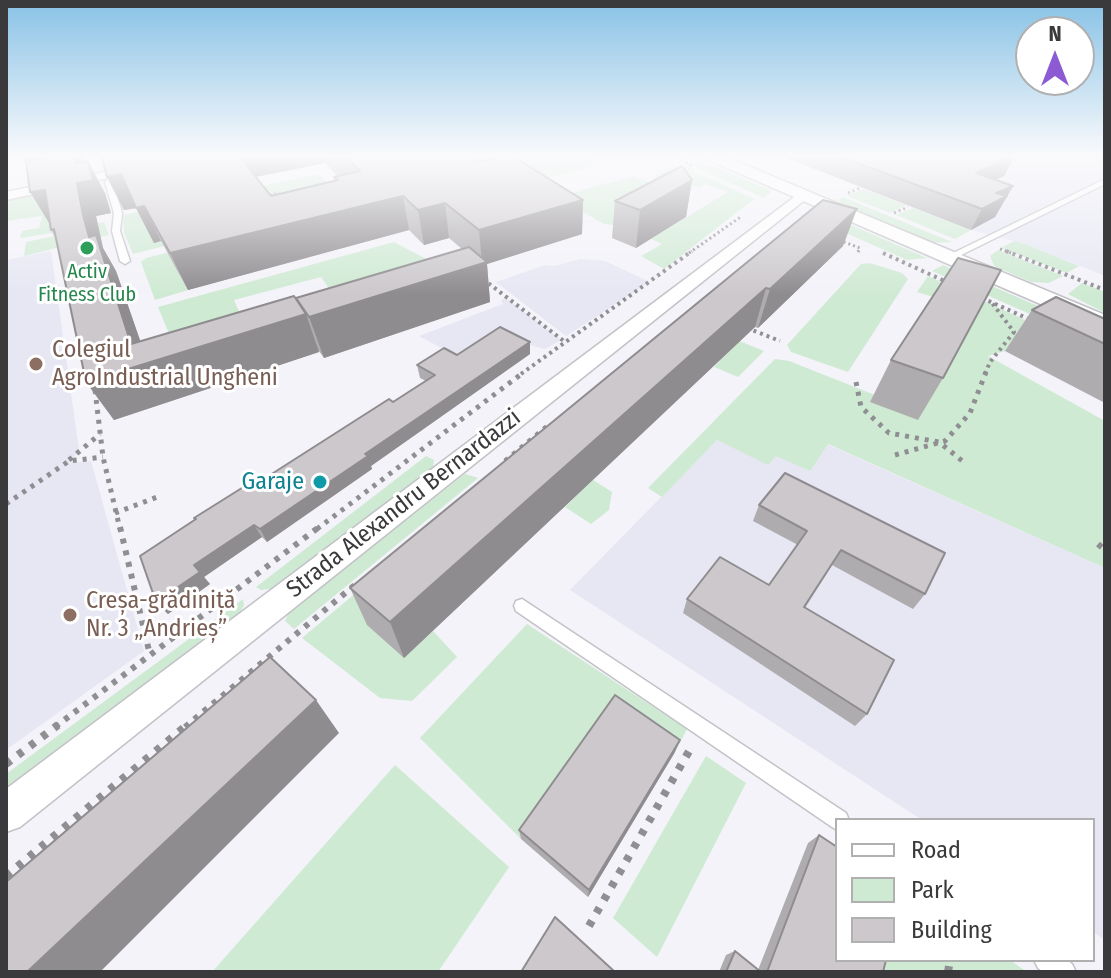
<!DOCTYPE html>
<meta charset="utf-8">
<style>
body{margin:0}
#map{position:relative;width:1111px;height:978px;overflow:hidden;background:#f3f3f9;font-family:"Fira Sans Condensed",sans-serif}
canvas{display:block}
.frame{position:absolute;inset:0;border:8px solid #3a3a3c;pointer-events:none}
.legend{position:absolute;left:835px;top:818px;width:260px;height:144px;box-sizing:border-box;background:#fff;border:2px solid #b0b0b1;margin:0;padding:10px 14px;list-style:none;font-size:24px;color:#3a3a3c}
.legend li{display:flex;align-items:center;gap:16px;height:40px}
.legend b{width:40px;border:2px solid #b0b0b1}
.north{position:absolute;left:1015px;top:16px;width:80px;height:80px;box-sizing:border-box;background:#fff;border:2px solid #b0b0b1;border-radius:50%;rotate:0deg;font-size:22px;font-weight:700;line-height:32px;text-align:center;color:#3a3a3c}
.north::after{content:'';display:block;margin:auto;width:28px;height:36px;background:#8c5bd4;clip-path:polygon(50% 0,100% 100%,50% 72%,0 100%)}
</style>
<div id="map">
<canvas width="1111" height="978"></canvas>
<div class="frame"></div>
<ul class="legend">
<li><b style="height:10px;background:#fff"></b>Road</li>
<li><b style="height:22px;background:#cfead3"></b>Park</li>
<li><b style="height:22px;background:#ccc8cc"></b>Building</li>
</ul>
<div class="north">N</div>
</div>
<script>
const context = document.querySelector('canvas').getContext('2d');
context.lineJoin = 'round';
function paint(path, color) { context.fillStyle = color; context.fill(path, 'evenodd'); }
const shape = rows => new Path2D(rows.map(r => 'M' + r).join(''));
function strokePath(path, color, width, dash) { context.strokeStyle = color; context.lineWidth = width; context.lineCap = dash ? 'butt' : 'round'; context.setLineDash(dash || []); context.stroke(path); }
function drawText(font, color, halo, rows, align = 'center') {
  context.font = font + ' "Fira Sans Condensed",sans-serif'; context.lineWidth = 6; context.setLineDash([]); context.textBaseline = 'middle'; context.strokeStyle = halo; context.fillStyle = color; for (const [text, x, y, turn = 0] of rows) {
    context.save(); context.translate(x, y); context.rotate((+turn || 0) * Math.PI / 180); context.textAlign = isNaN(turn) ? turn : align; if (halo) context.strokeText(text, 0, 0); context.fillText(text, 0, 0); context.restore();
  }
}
paint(shape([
 [784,157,1105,157,1105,276,1025,244,971,230],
 [51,251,79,450,70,463,91,461,144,651,6,750,6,260],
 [580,259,605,261,650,282,566,336,496,282,545,265,555,266],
 [506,298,561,340,545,349,526,344,468,362,419,336,503,304,501,300],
 [795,430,1105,568,1105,940,1093,932,1093,820,922,820,570,590,717,440]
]), '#e6e7f3');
paint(shape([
 [477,157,593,157,604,163,514,187,466,160],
 [701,161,768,189,771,192,764,198,698,169,693,163],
 [687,164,692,170,754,199,664,269,641,256,662,244,651,239,728,192,706,184,700,188,691,185,680,188,654,178,658,173],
 [318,174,346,200,171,239,172,244,133,254,124,233,123,215],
 [634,176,673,192,614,225,604,224,581,211,531,204],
 [863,189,906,205,890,213,847,196],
 [46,193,52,233,104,222,109,235,24,256,26,242,54,236,52,233,20,238,22,231,39,228,42,216,6,221,6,201],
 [843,197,952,242,932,243,839,203,838,200],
 [913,208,971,230,955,239,896,215],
 [819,211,927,258,907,260,807,216],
 [318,215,180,274,188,290,155,300,141,262,146,258],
 [1014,241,1025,244,1079,266,1067,273,1001,248],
 [394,242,459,276,342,307,321,277,234,300,249,334,177,353,158,307],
 [998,250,1063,276,1049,283,1031,282,994,266,990,256],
 [870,263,902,273,908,279,848,372,791,352,787,345,861,264],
 [943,265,1105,335,1105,347,932,271],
 [928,276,1105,356,1005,351,988,356,1105,421,1105,568,828,444,810,471,776,456,768,465,717,440,662,497,648,488,775,359,789,361,875,395,977,310,917,292],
 [1082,283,1105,292,1105,313,1068,294],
 [688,320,764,351,738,377,714,367,730,350],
 [535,443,612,492,609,510,591,524,565,507,582,490,368,625,404,657,433,631,457,657,412,701,380,698,302,638],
 [426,456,434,460,433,468,276,588,261,590,256,587],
 [465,474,478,478,294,629,285,621,290,610],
 [243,599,244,605,237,618,6,792,6,774],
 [527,624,687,729,675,752,612,708,521,839,420,738],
 [706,756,746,783,657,957,613,918],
 [395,765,509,867,438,972,212,972],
 [872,960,1010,960,1027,972,868,972]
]), '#cfead3');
const service = shape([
 [115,171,122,173,113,182,122,213,120,231,130,261,125,264,120,261,112,231,114,213,105,182,115,171],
 [1105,179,1105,184,951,260,943,258,1105,179],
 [522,599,846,813,849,820,837,820,837,830,832,827,516,611,514,606,516,601,522,599],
 [1034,960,1067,960,1072,964,1076,972,1043,972,1038,968,1034,960]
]);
const minor = shape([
 [177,157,205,157,6,200,6,192,177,157],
 [801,192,808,196,806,199,20,827,6,832,6,789,801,192]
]);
const tertiary = shape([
 [702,157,726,157,1105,315,1105,332,702,157]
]);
strokePath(service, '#c2c2c7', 3);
strokePath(minor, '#c2c2c7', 3);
strokePath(tertiary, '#c2c2c7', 3);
strokePath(shape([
 [677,157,692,166],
 [848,193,860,188],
 [265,197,280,193],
 [894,213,908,207],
 [839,240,860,248,858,252],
 [1000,249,1011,253],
 [689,253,742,216]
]), '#8f8f93', 3, [2, 3]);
strokePath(shape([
 [1006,251,1105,290],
 [883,253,947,282],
 [483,279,565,342],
 [982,298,1031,320],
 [747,328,780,341],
 [521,374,692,251],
 [985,374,990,362,1014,332,992,303]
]), '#8f8f93', 4, [3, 4]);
strokePath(shape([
 [856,382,861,407,889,433,939,442,966,464],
 [95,390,103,457,120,529],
 [895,455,945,441,970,413,986,372],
 [69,460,100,434],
 [505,461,550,424],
 [6,504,69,461,103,457],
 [115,513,160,496],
 [317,529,524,372]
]), '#8f8f93', 5, [4, 6]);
strokePath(shape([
 [120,527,150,655],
 [1098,544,1105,550],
 [55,727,319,527],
 [185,727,356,584]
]), '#8f8f93', 6, [5, 7]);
strokePath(shape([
 [6,764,58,725],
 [6,876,187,725],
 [589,926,692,746],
 [948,972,950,960]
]), '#8f8f93', 8, [6, 9]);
paint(service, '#fff');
paint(minor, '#fff');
paint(tertiary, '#fff');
paint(shape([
 [22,157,81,157,82,162,105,193,111,213,96,216,103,248,116,271,140,341,298,302,462,249,449,238,424,245,409,230,188,290,161,241,154,243,136,208,124,210,107,177,105,157,470,157,477,162,583,200,582,234,487,264,490,302,324,358,319,351,319,352,114,420,86,382,56,239,51,230,50,223,27,166],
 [325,163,338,176,334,177,335,181,271,196,256,177],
 [784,157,1014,157,1004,176,996,180,1013,186,995,217,971,230],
 [692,180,686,217,636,248,612,238,615,201],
 [823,200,843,246,758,328,755,327,404,658,367,625,350,588],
 [1032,310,1105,319,1105,403,1005,351],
 [530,342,530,354,371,466,372,469,267,542,262,537,204,577,210,584,168,614,156,602,393,402,426,381,420,378,417,365,457,355],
 [891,360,943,378,918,420,870,402],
 [759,505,925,594,913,609,832,565,805,608,867,714,855,726,683,613,687,599,769,585,798,545,753,521],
 [675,752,588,897,521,839,519,830],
 [819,835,883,972,719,972,726,955,735,951,758,970,808,843]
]), '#afacaf');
paint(shape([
 [30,157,81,157,86,173,88,161,105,193,111,213,96,216,103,248,116,271,148,363,306,314,319,352,114,420,86,382,131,344,89,237,77,183,44,181],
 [236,157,323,157,325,163,244,179],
 [1011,157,1014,157,1004,176,967,193,976,173],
 [121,174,144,206,161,241,154,243,136,208,124,210,107,177],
 [692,180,686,217,636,248,640,210],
 [1013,186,995,217,971,230,982,209,996,193],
 [45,190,51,226,30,192],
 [403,196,409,230,188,290,170,253],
 [583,200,582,234,487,264,490,302,324,358,309,317,482,263,479,230],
 [445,203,449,238,424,245,418,210],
 [857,209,843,246,758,328,770,289],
 [766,288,755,327,404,658,390,622],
 [530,342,530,354,371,466,372,469,267,542,260,529,365,454],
 [254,525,262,537,204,577,210,584,168,614,156,602,194,565],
 [316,700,339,733,100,972,27,972],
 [680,740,675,752,588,897,589,890]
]), '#8f8c8f');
const building = shape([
 [49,157,74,157,76,163,88,161,93,180,77,183,83,215,89,237,96,235,131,344,294,296,306,314,86,382,54,229,51,230,45,190,30,192,26,162,49,157],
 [105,157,240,157,271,196,338,180,334,177,360,171,346,157,470,157,477,162,498,157,514,157,583,200,479,230,445,203,418,210,403,196,170,253,144,206,136,208,121,174,107,177,102,158,105,157],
 [841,157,1011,157,976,173,1013,186,996,193,1007,196,982,209,841,157],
 [682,166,692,180,640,210,615,201,682,166],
 [823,200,857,209,770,289,766,288,390,622,350,588,823,200],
 [469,247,487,262,309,317,296,298,469,247],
 [958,258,1001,270,943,378,891,360,958,258],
 [1056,297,1105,319,1105,344,1032,310,1056,297],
 [500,327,530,342,365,454,368,456,260,529,254,525,194,565,200,572,156,602,140,556,196,519,194,518,253,481,256,484,389,399,393,402,435,375,417,365,444,348,457,355,500,327],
 [785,473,945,553,925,594,841,550,804,607,894,660,867,714,687,599,720,557,769,585,807,531,759,505,785,473],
 [270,657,316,700,27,972,6,972,6,882,270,657],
 [615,695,680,740,589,890,519,830,615,695],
 [819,835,837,847,837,960,886,960,883,972,767,972,819,835],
 [555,917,615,972,521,972,555,917],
 [735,951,761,972,726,972,735,951]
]);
paint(building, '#ccc8cc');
strokePath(building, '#8f8c8f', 2);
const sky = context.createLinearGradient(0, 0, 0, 294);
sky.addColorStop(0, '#88c2e6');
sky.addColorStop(0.53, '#fafafc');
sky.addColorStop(1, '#fafafc00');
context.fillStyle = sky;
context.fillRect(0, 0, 1111, 294);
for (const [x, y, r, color] of [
 [87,248,8,"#2e9e5b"],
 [36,364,8,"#8d6e63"],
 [320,482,8,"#0f9aa8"],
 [70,615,8,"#8d6e63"]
]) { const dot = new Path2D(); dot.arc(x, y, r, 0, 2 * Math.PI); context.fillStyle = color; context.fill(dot); strokePath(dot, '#fff', 3); }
drawText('20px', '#27864d', '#fff', [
 ["Activ",87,272],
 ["Fitness Club",87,295]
]);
drawText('24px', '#785e54', '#fff', [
 ["Colegiul",52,350],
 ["AgroIndustrial Ungheni",52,378],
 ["Creșa-grădiniță",86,601],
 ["Nr. 3 „Andrieș”",86,629]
], 'left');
drawText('24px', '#0d838f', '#fff', [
 ["Garaje",304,482]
], 'right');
drawText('24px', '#3a3a3c', '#fff', [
 ["Strada Alexandru Bernardazzi",404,504,-38]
]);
</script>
